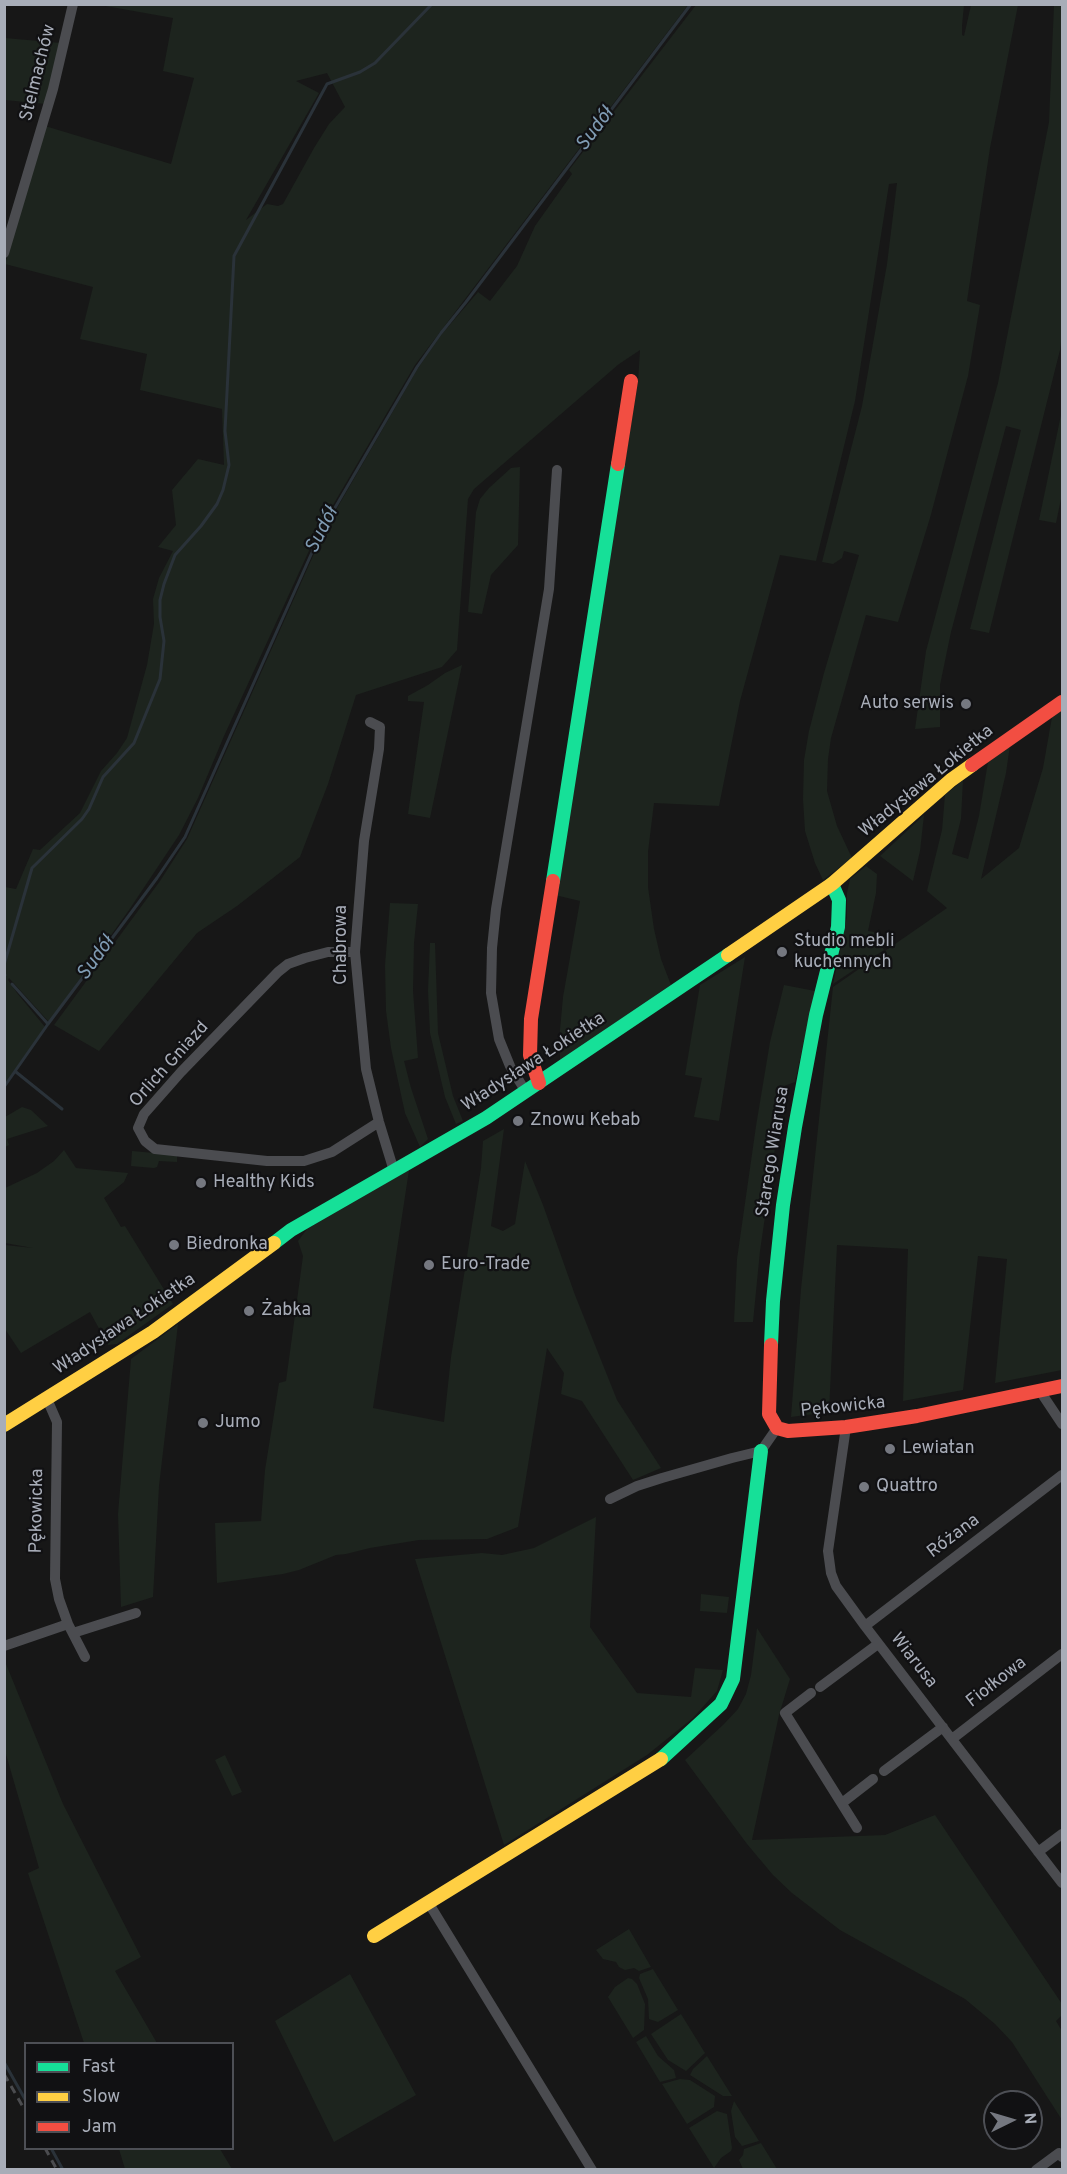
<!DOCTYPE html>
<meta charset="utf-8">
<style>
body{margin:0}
#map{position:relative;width:1067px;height:2174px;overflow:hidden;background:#171717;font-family:Overpass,sans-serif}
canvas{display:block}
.frame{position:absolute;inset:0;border:6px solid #a8adb8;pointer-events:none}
.legend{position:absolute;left:24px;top:2042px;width:210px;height:108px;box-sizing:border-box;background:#111113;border:2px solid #4d4f55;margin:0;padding:8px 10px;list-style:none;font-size:18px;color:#a8adb8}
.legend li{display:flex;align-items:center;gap:12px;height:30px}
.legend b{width:30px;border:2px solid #4d4f55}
.north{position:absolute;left:983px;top:2090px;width:60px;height:60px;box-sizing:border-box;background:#111113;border:2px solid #4d4f55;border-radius:50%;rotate:85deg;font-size:16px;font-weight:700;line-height:24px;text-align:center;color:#a8adb8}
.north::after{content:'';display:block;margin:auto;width:21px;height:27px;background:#757880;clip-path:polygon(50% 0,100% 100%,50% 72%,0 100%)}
</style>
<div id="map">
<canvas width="1067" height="2174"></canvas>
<div class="frame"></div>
<ul class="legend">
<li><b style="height:8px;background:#16e098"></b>Fast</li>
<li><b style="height:8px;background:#ffcf43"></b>Slow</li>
<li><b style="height:8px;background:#f24e42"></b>Jam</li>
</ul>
<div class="north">N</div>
</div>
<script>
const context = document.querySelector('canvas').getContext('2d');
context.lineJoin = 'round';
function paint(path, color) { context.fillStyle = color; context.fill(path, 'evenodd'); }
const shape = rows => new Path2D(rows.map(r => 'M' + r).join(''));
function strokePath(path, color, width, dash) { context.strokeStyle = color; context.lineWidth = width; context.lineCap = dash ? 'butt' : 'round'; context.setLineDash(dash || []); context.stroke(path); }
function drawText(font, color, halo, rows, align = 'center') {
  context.font = font + ' Overpass,sans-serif'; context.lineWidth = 4.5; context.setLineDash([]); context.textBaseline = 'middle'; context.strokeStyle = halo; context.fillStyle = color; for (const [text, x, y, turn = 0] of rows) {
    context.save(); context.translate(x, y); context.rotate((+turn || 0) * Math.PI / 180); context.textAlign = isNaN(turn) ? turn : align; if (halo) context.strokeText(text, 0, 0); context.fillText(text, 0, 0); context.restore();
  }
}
paint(shape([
 [100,5,688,5,415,365,319,529,224,736,198,798,179,835,129,910,49,1022,9,978,8,980,17,993,45,1027,5,1084,5,887,16,889,33,849,40,850,80,813,101,771,117,753,127,738,147,665,154,624,153,599,159,578,173,551,158,547,176,525,172,490,198,459,224,465,222,409,140,390,147,354,80,339,93,287,5,264,45,126,171,164,194,78,163,71,173,18],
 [327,73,345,107,329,124,314,148,283,204,278,206,267,204,246,220,319,93,296,81],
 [696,5,964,5,962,26,962,35,964,36,971,5,1018,5,990,148,967,301,980,305,968,376,930,518,898,622,866,615,831,738,828,759,827,791,837,826,852,858,823,880,815,863,805,831,803,799,804,760,809,731,824,673,859,555,844,551,842,558,833,564,822,562,862,406,887,264,897,183,889,184,855,401,816,561,780,555,740,701,719,806,654,803,648,852,648,887,654,929,661,959,671,985,560,1061,560,1030,563,997,580,901,555,895,638,382,640,350,619,364,474,489,468,499,457,650,442,667,356,695,328,784,300,857,237,906,197,933,99,1051,54,1025,160,881,187,839,325,529,418,368,442,334,478,292,490,301,517,266,535,226,572,174,569,170],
 [1054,5,1062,5,1062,334,1060,350,989,633,970,629,1021,430,1006,426,951,632,940,685,940,727,915,729,926,651,998,383,1049,122],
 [5,38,61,43,46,104,5,100],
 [1062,410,1062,494,1056,523,1039,520],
 [520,467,518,545,491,575,482,614,468,612,476,512,480,499,489,488,511,468],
 [462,665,430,818,408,814,424,702,408,701,408,696,428,685,445,673],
 [1062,710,1062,1370,995,1383,1007,1259,978,1256,963,1390,903,1401,908,1249,837,1245,829,1412,791,1417,801,1289,833,987,947,908,927,891,942,830,945,795,963,780,961,819,952,854,968,859,979,816,988,762,1010,745,1006,773,981,879,1019,848,1043,768,1052,717],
 [924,815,920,851,913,881,880,856],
 [866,866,877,874,876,893,868,931,874,932,875,937,884,950,833,984,847,917,847,893,850,879],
 [390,903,418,904,414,943,413,991,418,1058,404,1061,411,1088,428,1139,420,1147,405,1113,391,1048,386,1011,385,965],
 [430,943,435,943,438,1033,453,1096,463,1121,456,1124,445,1097,430,1033,428,991],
 [745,957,719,1121,694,1117,702,1078,685,1075,700,985],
 [784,985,815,991,795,1082,784,1086,760,1251,753,1322,734,1322,737,1259,756,1126,770,1042],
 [22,1107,31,1110,48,1126,7,1139,9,1145,5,1147,5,1117],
 [504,1129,491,1226,503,1231,515,1224,525,1161,543,1205,575,1295,617,1400,661,1468,633,1480,582,1401,561,1394,564,1373,547,1348,518,1527,487,1539,419,1540,370,1548,346,1554,336,1555,299,1570,283,1574,217,1583,215,1523,261,1521,265,1470,279,1383,286,1381,303,1256,298,1241,307,1229,409,1170,373,1408,444,1422,451,1357,481,1168,483,1141],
 [64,1150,76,1168,128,1173,124,1182,104,1198,121,1227,125,1226,173,1304,117,1344,108,1345,90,1312,21,1353,5,1329,5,1245,33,1248,5,1243,5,1188,37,1173,54,1161],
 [132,1151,177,1155,177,1162,159,1161,157,1167,154,1168,131,1166],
 [178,1324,159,1486,153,1597,121,1607,118,1514,131,1359],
 [596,1517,590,1627,637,1693,691,1697,695,1668,723,1670,717,1691,693,1718,647,1755,504,1845,415,1559,482,1553,502,1555,534,1548],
 [701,1594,729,1597,727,1613,700,1611],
 [757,1628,790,1679,779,1715,752,1840,885,1835,935,1815,1062,2004,1062,2015,1056,2021,1062,2031,1062,2120,1012,2042,995,2024,965,1999,840,1930,792,1893,773,1875,747,1844,685,1760,724,1724,738,1709,746,1694,751,1675],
 [4,1659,63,1804,141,1957,115,1971,157,2043,84,2043,28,1873,39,1868,5,1751],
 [225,1755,242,1792,232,1796,215,1760],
 [629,1929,651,1967,639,1971,634,1968,625,1970,619,1967,616,1962,603,1959,596,1950],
 [653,1969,678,2010,658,2022,649,2019,648,1999,639,1978,640,1974],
 [350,1974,416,2095,334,2142,275,2021],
 [628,1978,632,1979,637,1984,645,2004,644,2030,633,2038,608,1997,615,1987],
 [681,2014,705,2053,686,2071,668,2060,651,2034],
 [646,2036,658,2056,674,2070,676,2078,660,2082,636,2042],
 [707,2056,732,2096,723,2096,690,2075,693,2069],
 [680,2079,690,2080,715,2096,714,2107,687,2124,662,2084],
 [734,2101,759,2141,742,2146,735,2137,731,2111],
 [717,2111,727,2114,732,2148,731,2151,721,2158,714,2168,689,2128],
 [761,2143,777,2169,743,2169,739,2160,743,2155,744,2149],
 [119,2149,220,2149,232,2169,125,2169]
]), '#1d241e');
strokePath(shape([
 [4,965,32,868,82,819,89,809,103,777,134,743,160,679,164,641,160,617,160,600,164,584,175,555,201,526,217,504,223,490,229,465,225,431,234,256,327,84,360,72,375,63,432,4],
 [4,975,5,975],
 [12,984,48,1024],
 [16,1072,62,1109],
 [4,1087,48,1024,157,878,185,837,322,530,417,367,441,333,466,302,691,4],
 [4,2062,26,2101],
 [51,2148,63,2170]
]), '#2a3239', 3);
strokePath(shape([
 [4,253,53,89,73,4],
 [370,722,380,727,379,749,364,841,355,952,366,1069,379,1122,394,1171],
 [355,952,328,952,305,958,288,964,278,972,181,1072,144,1114,138,1128,145,1141,155,1149,267,1161,304,1161,332,1152,379,1122],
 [526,1092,510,1066,499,1039,491,993,492,948,496,909,549,589,557,470],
 [1040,1391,1062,1424],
 [47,1399,57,1422,55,1579,59,1599,68,1624,85,1657],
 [846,1427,828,1551,831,1573,836,1586,865,1626,1062,1883],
 [610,1499,637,1486,662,1478,732,1458,761,1451,777,1428],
 [865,1626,1062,1475],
 [73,1633,136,1613],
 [4,1646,68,1624],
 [820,1687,878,1644],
 [811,1693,785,1713,857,1828],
 [952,1739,1062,1654],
 [884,1771,943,1727],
 [842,1803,873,1779],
 [1038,1852,1062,1834],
 [428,1902,592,2170],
 [1036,2170,1059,2153,1062,2157]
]), '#4b4c50', 10);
strokePath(shape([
 [553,881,618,464],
 [274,1243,291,1230,486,1118,728,955],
 [771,1345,773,1301,783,1205,795,1127,816,1015,838,927,839,900,832,884],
 [661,1759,721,1704,733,1679,761,1451]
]), '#16e098', 14);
strokePath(shape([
 [728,955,832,884,951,780,972,765],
 [4,1425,153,1332,274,1243],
 [374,1936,661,1759]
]), '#ffcf43', 14);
strokePath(shape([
 [618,464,631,381],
 [972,765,1062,702],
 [539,1083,530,1055,531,1019,553,881],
 [771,1345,769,1414,777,1428,788,1431,846,1427,917,1416,1062,1386]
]), '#f24e42', 14);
strokePath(shape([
 [4,2074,26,2112],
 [45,2148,57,2170]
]), '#4b4c4f', 3, [8, 6]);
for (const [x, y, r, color] of [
 [966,704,6,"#757880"],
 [782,952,6,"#757880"],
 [518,1121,6,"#757880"],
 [201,1183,6,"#757880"],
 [174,1245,6,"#757880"],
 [429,1265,6,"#757880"],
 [249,1311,6,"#757880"],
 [203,1423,6,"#757880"],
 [890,1449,6,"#757880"],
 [864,1487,6,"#757880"]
]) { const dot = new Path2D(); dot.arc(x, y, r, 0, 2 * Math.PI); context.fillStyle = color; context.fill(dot); strokePath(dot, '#111113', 2); }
drawText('18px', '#a8adb8', '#111113', [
 ["Stelmachów",39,73,-76],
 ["Władysława Łokietka",927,782,-39],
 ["Chabrowa",342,945,-90],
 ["Władysława Łokietka",534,1063,-33],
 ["Orlich Gniazd",170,1065,-48],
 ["Starego Wiarusa",774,1152,-81],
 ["Władysława Łokietka",125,1325,-34],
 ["Pękowicka",843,1408,-6],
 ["Pękowicka",38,1511,-89],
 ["Różana",954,1537,-37],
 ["Wiarusa",913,1661,52],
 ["Fiołkowa",997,1683,-38]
]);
drawText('18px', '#a8adb8', '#111113', [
 ["Auto serwis",954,704,"right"],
 ["Studio mebli",794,942],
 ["kuchennych",794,963],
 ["Znowu Kebab",530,1121],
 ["Healthy Kids",213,1183],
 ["Biedronka",186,1245],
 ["Euro-Trade",441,1265],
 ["Żabka",261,1311],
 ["Jumo",215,1423],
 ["Lewiatan",902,1449],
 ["Quattro",876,1487]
], 'left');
drawText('italic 20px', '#7f9bb3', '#111113', [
 ["Sudół",596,130,-53],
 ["Sudół",323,531,-63],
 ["Sudół",97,959,-54]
]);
</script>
